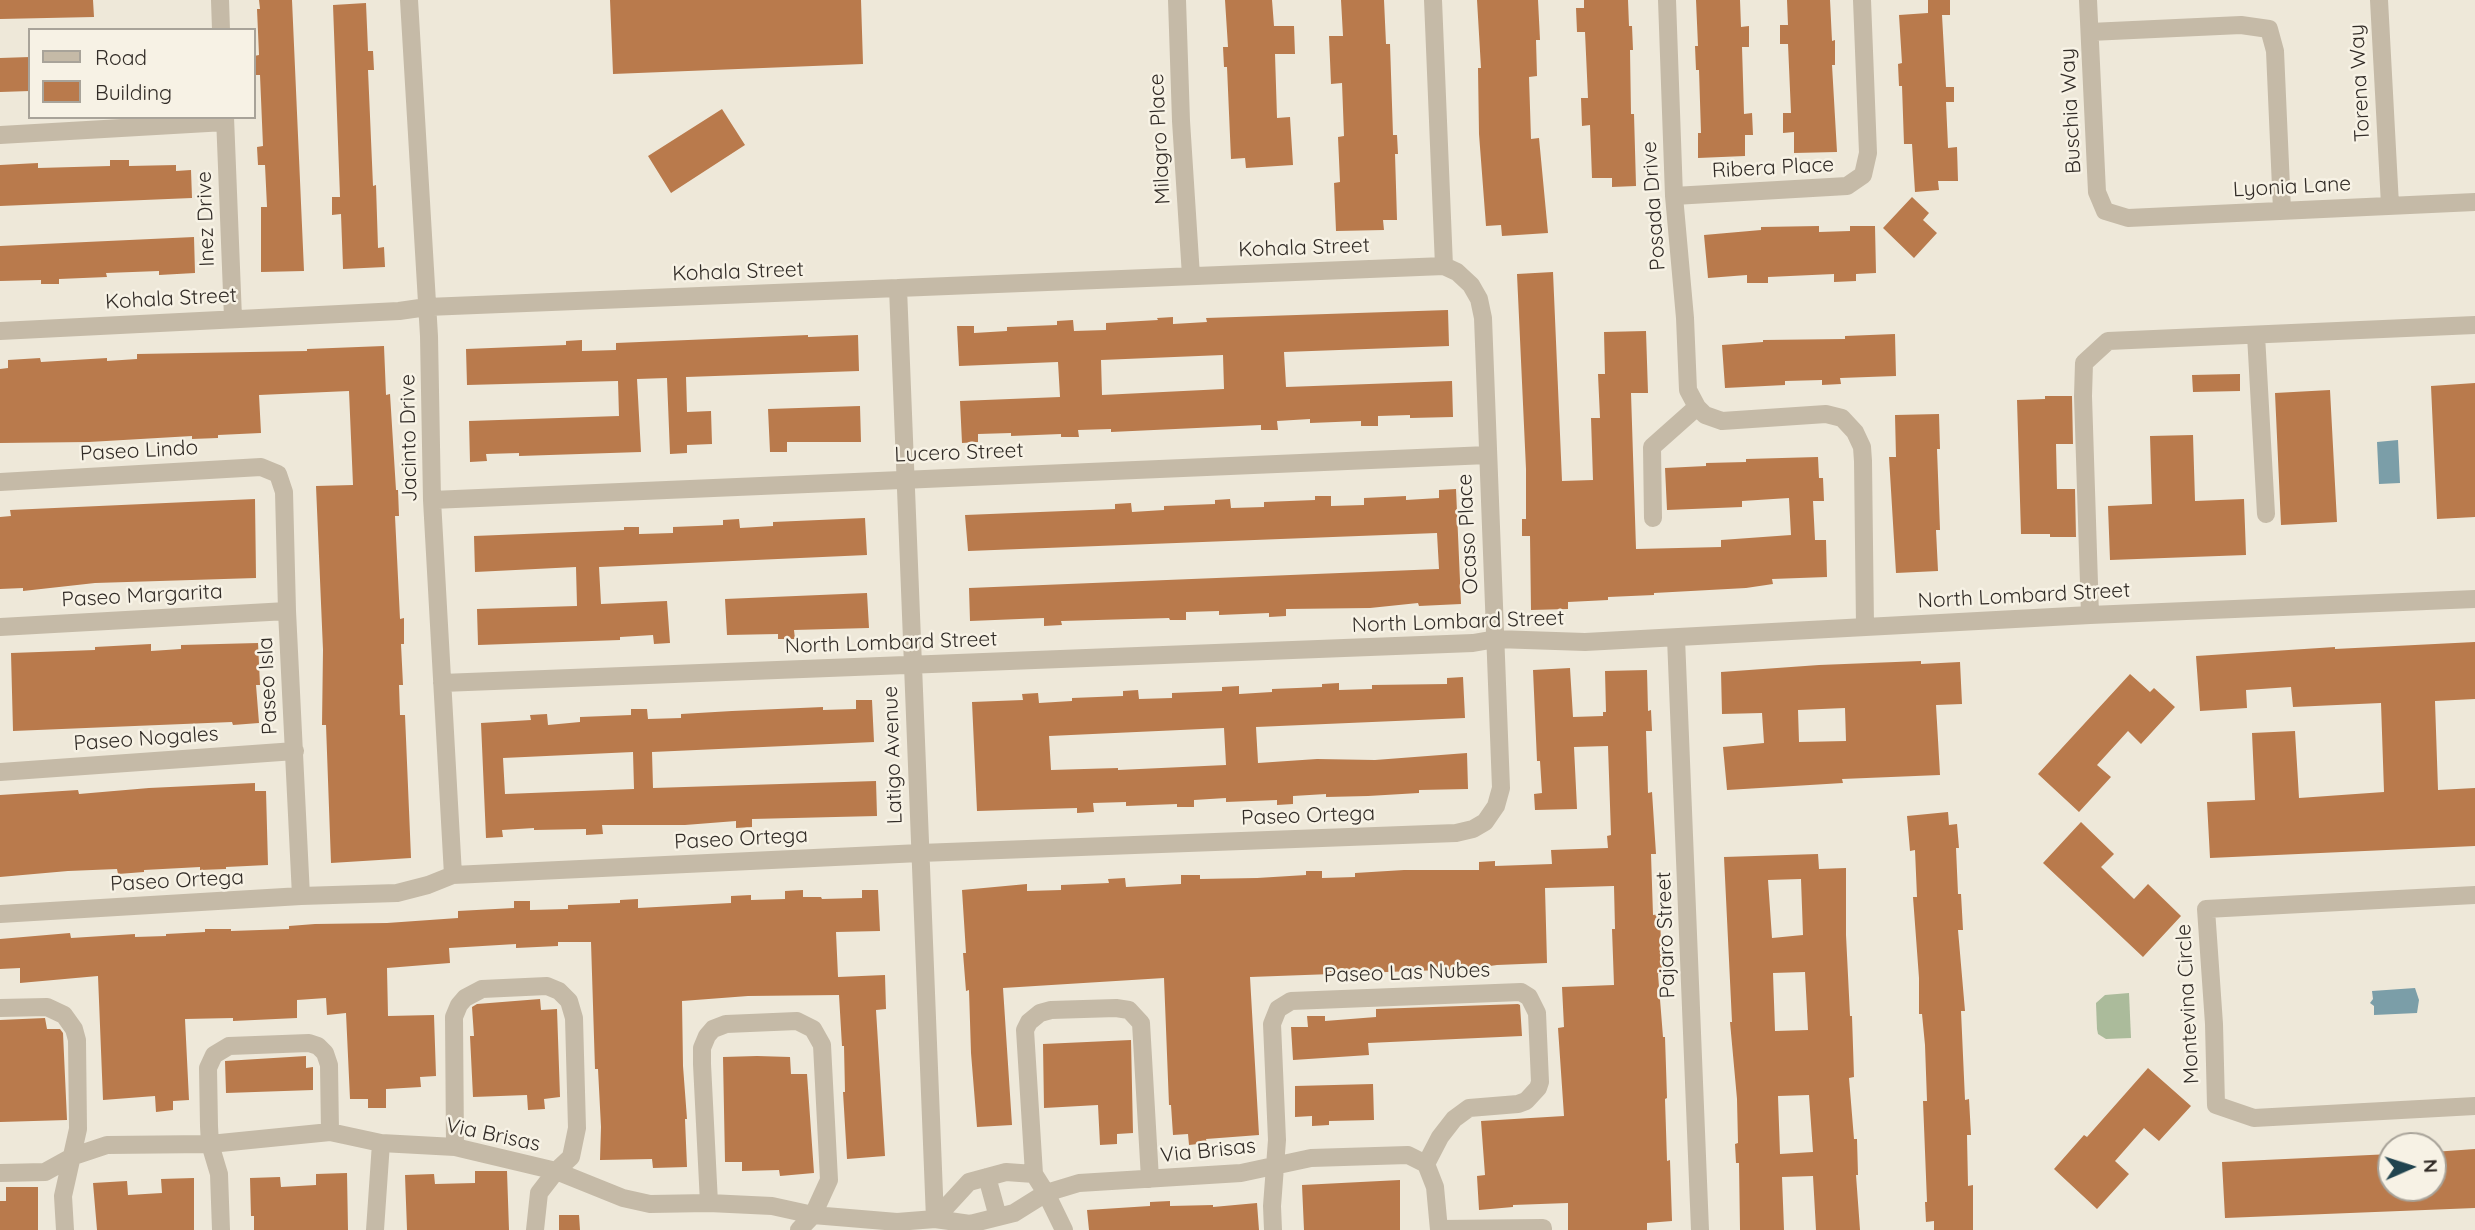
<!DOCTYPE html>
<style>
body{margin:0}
#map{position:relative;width:2475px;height:1230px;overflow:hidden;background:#eee8d9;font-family:Quicksand,sans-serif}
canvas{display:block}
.legend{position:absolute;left:28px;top:28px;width:228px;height:91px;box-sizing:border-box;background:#f7f2e5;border:2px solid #a8a399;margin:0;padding:9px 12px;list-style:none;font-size:21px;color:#322c27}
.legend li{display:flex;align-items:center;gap:14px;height:35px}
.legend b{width:35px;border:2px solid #a8a399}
.north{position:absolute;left:2377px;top:1132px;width:70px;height:70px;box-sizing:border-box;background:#f7f2e5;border:2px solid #a8a399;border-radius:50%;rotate:87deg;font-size:19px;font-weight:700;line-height:28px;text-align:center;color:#322c27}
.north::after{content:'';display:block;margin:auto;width:24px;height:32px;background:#21444f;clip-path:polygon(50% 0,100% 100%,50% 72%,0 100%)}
</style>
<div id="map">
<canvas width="2475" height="1230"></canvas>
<ul class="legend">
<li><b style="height:9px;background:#c5baa7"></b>Road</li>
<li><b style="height:19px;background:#b97a4c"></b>Building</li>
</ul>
<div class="north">N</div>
</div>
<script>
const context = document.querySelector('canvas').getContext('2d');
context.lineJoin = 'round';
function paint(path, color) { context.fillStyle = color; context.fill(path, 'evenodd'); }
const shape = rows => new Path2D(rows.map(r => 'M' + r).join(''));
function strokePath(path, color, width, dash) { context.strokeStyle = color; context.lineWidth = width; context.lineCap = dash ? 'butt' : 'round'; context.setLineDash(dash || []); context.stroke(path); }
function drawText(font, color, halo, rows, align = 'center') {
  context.font = font + ' Quicksand,sans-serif'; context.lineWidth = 5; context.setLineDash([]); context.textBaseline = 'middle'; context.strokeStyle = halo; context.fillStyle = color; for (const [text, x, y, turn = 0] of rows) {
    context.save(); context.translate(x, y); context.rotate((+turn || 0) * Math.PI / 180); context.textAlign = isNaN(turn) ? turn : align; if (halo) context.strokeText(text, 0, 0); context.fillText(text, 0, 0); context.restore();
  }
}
paint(shape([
 [2129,993,2131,1038,2106,1039,2098,1034,2097,1029,2096,1003,2105,995]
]), '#abbb9b');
paint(shape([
 [2398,440,2400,483,2379,484,2377,442],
 [2415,988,2419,1000,2417,1013,2374,1015,2374,1006,2370,1003,2373,999,2372,991]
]), '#7b9ea8');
paint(shape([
 [0,0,93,0,94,17,0,19],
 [259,0,292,0,304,271,261,272,261,207,267,207,265,165,258,165,257,147,263,146,260,75,254,75,254,56,259,55,257,9,260,9],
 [610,0,861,0,863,64,613,74],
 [1225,0,1272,0,1274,26,1294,26,1295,54,1275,54,1277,118,1290,117,1293,165,1246,168,1245,158,1231,159,1227,67,1224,67,1223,47,1228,47],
 [1341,0,1384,0,1386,44,1390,44,1393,135,1397,135,1398,154,1395,154,1397,220,1383,220,1384,230,1336,231,1334,183,1340,182,1338,137,1344,136,1342,83,1331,84,1329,36,1343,36],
 [1477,0,1538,0,1540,40,1536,40,1537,76,1529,77,1531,139,1539,138,1548,233,1502,236,1501,225,1486,226,1479,134,1478,68,1481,68],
 [1584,0,1628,0,1629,26,1632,26,1633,50,1630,50,1631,114,1634,114,1636,186,1612,187,1612,178,1592,178,1590,125,1582,126,1581,98,1588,98,1585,32,1577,32,1576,8,1584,8],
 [1696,0,1740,0,1741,27,1749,26,1749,47,1742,47,1744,114,1752,113,1753,135,1745,135,1745,156,1698,158,1698,133,1701,133,1699,70,1696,70,1695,46,1698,46],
 [1787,0,1830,0,1832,41,1835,40,1835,65,1832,65,1837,152,1794,153,1794,132,1783,133,1783,113,1791,113,1788,44,1780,44,1780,25,1788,25],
 [1928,0,1950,0,1950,15,1942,15,1946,87,1954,87,1954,102,1946,102,1948,148,1957,147,1958,181,1938,181,1939,190,1915,192,1912,144,1904,144,1902,86,1899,86,1898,64,1902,63,1899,15,1928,13],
 [366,3,368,51,373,51,374,70,368,70,373,186,376,185,378,248,384,247,385,267,343,269,341,214,332,215,332,197,340,197,333,5],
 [30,57,30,91,0,92,0,58],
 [722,109,745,145,671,193,648,156],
 [110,160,129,160,129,166,176,165,176,171,191,170,192,198,0,206,0,165,38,163,38,168,110,166],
 [1912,197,1929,213,1923,220,1937,233,1914,258,1883,228],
 [1819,226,1819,232,1850,231,1850,226,1875,226,1876,273,1856,274,1856,281,1834,282,1834,274,1768,277,1768,283,1747,283,1747,275,1708,278,1704,235,1761,230,1761,227],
 [194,237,195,273,159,275,159,271,106,273,107,277,59,279,59,284,41,284,41,280,0,281,0,246],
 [1553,272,1562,481,1593,480,1591,418,1600,418,1598,374,1605,374,1604,332,1646,331,1648,393,1631,393,1636,549,1721,547,1721,540,1791,535,1789,498,1742,501,1742,507,1667,510,1665,468,1706,466,1706,463,1746,462,1746,459,1818,457,1819,478,1823,478,1824,501,1813,501,1815,540,1826,540,1827,577,1772,579,1773,584,1746,588,1654,593,1654,595,1608,597,1608,600,1568,602,1568,609,1531,610,1530,536,1522,536,1522,519,1526,519,1526,469,1517,274],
 [1448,310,1449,346,1284,352,1286,387,1452,381,1453,417,1410,418,1410,415,1378,416,1378,426,1361,426,1361,421,1310,423,1310,419,1277,421,1278,430,1261,430,1261,425,1111,432,1111,429,1078,430,1079,437,1061,437,1061,434,1011,436,1011,433,978,434,978,442,962,443,960,401,1060,397,1058,362,959,366,957,326,974,326,974,333,1007,331,1007,327,1057,325,1057,321,1073,320,1074,331,1106,330,1106,323,1158,320,1157,318,1173,317,1173,324,1207,322,1206,318],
 [1223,355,1224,389,1102,395,1101,360],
 [1895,334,1896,376,1840,378,1841,384,1822,385,1822,380,1785,381,1785,385,1725,388,1722,345,1763,342,1763,340,1845,339,1845,336],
 [808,335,808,337,858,335,859,371,686,377,687,412,711,411,712,444,687,445,687,453,670,454,667,378,637,379,641,452,519,456,519,453,486,454,487,461,470,462,469,421,619,416,618,381,467,385,466,349,566,345,566,341,582,340,582,351,616,350,616,343],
 [384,346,386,395,390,394,396,490,398,490,399,516,395,516,400,619,404,618,404,644,401,644,403,685,399,685,400,715,405,715,411,858,331,863,326,725,322,725,323,650,316,486,353,485,349,391,259,395,261,433,218,435,218,438,192,439,192,436,89,442,0,443,0,369,8,368,8,360,40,358,41,362,107,358,107,361,137,359,137,354,307,351,307,349],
 [2240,374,2240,391,2193,392,2192,375],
 [2475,383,2475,517,2437,519,2431,386],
 [2330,390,2337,522,2281,525,2275,393],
 [2045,396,2072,396,2073,444,2056,444,2057,489,2075,489,2076,537,2050,537,2050,534,2021,534,2017,400,2045,399],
 [860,406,861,442,787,442,787,452,770,452,768,409],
 [1939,414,1940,449,1937,449,1940,530,1936,530,1938,571,1896,573,1889,457,1896,457,1895,415],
 [2193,435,2195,501,2244,499,2246,555,2110,560,2108,506,2152,504,2150,436],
 [1456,489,1461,604,1419,606,1418,603,1370,608,1286,609,1286,616,1269,617,1269,613,1219,615,1219,611,1186,612,1186,620,1170,620,1169,618,1061,621,1062,625,1044,626,1044,618,970,621,969,588,1439,569,1437,533,968,551,965,515,1115,509,1115,504,1131,503,1132,512,1164,510,1164,506,1215,504,1215,500,1230,499,1231,508,1264,507,1264,502,1315,500,1315,496,1331,496,1331,506,1364,505,1364,498,1406,496,1406,500,1439,498,1439,490],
 [255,499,256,578,95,583,23,591,23,588,0,589,0,517,11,516,10,510],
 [865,518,867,555,599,567,601,604,667,601,670,643,654,644,653,635,620,637,620,640,478,645,477,609,577,606,576,567,475,572,474,536,624,530,624,527,639,527,639,534,673,533,673,527,723,525,723,520,739,519,740,528,773,526,773,522],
 [867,593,869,628,794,630,795,639,778,639,778,634,727,635,725,599],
 [2475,642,2475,699,2435,701,2438,790,2475,788,2475,846,2210,858,2207,802,2255,800,2252,733,2295,731,2299,798,2384,792,2381,703,2293,707,2291,687,2246,690,2247,708,2200,711,2196,656,2335,647,2335,649],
 [258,643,260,685,256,685,259,723,233,725,232,722,13,731,11,653,95,650,95,647,151,644,151,651,181,649,181,645],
 [1921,661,1921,664,1960,662,1962,704,1936,705,1940,775,1842,779,1843,783,1727,790,1723,747,1764,743,1762,713,1722,714,1721,672,1819,665],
 [1845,708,1846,741,1799,742,1798,710],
 [1570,668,1573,717,1603,716,1603,712,1606,712,1605,671,1647,670,1648,711,1651,710,1652,731,1646,731,1648,793,1652,792,1656,854,1651,854,1653,915,1660,914,1662,974,1658,974,1663,1037,1665,1037,1667,1098,1665,1099,1667,1161,1670,1160,1672,1221,1647,1223,1647,1230,1568,1230,1568,1203,1513,1205,1513,1207,1479,1210,1477,1176,1485,1175,1481,1121,1564,1116,1558,1028,1564,1027,1562,987,1614,985,1612,929,1615,929,1614,886,1545,888,1547,963,1497,965,1469,969,1250,977,1259,1135,1206,1139,1207,1143,1189,1145,1188,1134,1173,1135,1171,1105,1169,1105,1164,978,1003,988,1012,1125,977,1127,971,1053,969,990,966,991,963,953,966,953,962,890,1027,884,1027,891,1061,890,1061,885,1109,883,1108,879,1125,878,1126,887,1181,884,1181,875,1200,875,1200,879,1257,878,1306,875,1306,871,1322,871,1322,878,1355,877,1355,873,1404,870,1479,870,1479,862,1495,861,1495,866,1552,864,1551,850,1608,848,1607,836,1611,835,1608,746,1574,747,1577,809,1535,810,1534,794,1542,793,1540,761,1537,761,1533,670],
 [2130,674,2150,692,2154,688,2175,707,2141,744,2128,731,2097,765,2111,777,2079,812,2038,774],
 [1463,677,1465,718,1256,727,1258,763,1317,759,1375,760,1467,753,1468,789,1419,790,1419,793,1368,796,1326,797,1326,794,1293,796,1293,804,1277,805,1277,800,1226,802,1226,798,1194,800,1194,807,1177,807,1177,804,1126,806,1126,802,1093,803,1094,812,1077,813,1077,808,977,811,972,702,1023,700,1022,694,1038,693,1039,703,1072,701,1072,698,1123,696,1123,691,1138,690,1139,699,1172,698,1172,693,1222,691,1222,687,1239,686,1239,694,1272,692,1272,689,1322,687,1322,684,1339,683,1339,690,1372,689,1372,685,1447,684,1447,678],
 [1224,728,1226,765,1118,770,1118,768,1051,770,1049,736],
 [856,700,872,700,874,742,652,752,653,788,876,781,877,816,752,819,752,827,736,828,736,821,685,825,602,825,603,834,586,835,586,829,534,830,534,828,502,830,503,837,486,838,481,723,531,720,530,715,547,714,548,725,580,722,580,717,631,715,631,709,647,709,648,719,681,718,681,714,732,711,823,707,823,710,856,709],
 [633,752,634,789,505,794,503,758],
 [255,783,255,791,266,791,268,865,226,867,226,869,200,870,200,867,144,870,144,872,118,874,117,869,68,871,0,877,0,795,78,790,79,794,149,788],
 [1948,812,1949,825,1957,824,1959,848,1956,848,1958,894,1961,894,1963,930,1958,930,1965,1011,1961,1011,1965,1100,1969,1099,1971,1135,1967,1135,1968,1186,1973,1185,1973,1230,1934,1230,1934,1221,1926,1222,1925,1202,1927,1202,1923,1101,1927,1101,1925,1045,1922,1014,1919,1014,1919,978,1913,897,1917,897,1915,850,1910,851,1907,816],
 [2081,822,2114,854,2101,867,2134,899,2148,884,2181,916,2143,957,2043,863],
 [1818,854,1819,869,1846,868,1846,935,1850,1016,1852,1016,1854,1077,1849,1078,1854,1139,1857,1139,1858,1175,1856,1175,1860,1230,1816,1230,1813,1176,1782,1177,1784,1230,1740,1230,1739,1163,1736,1163,1735,1144,1738,1143,1737,1099,1730,1022,1732,1022,1724,857],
 [1801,879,1803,935,1772,938,1768,880],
 [1805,972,1808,1030,1775,1031,1773,973],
 [1809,1095,1813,1152,1780,1154,1778,1096],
 [803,890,803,897,821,897,822,899,862,898,862,890,878,890,880,931,836,932,838,977,885,975,886,1009,876,1010,885,1156,847,1159,843,1092,845,1092,844,1046,842,1046,839,995,748,996,682,1001,683,1066,687,1119,685,1119,687,1167,653,1168,652,1159,600,1160,601,1127,598,1069,595,1069,591,942,558,942,558,946,516,948,516,944,449,948,450,963,387,968,388,1016,434,1015,436,1076,420,1077,421,1087,386,1089,386,1108,368,1108,368,1099,350,1099,346,1013,327,1015,326,998,297,1000,297,1018,233,1021,233,1018,185,1019,189,1100,173,1101,173,1110,156,1112,155,1096,103,1100,98,976,20,983,20,968,0,969,0,939,70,933,71,938,135,934,135,937,166,936,166,934,205,932,205,929,231,929,231,931,289,929,289,926,315,924,387,923,458,918,458,911,514,908,514,901,530,901,530,910,568,909,568,905,620,903,620,900,638,899,638,908,731,903,731,896,751,895,751,900,785,899,785,891],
 [540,999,541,1010,557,1009,560,1097,544,1099,545,1109,528,1110,527,1095,473,1097,470,1036,474,1036,472,1007,477,1004],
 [1518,1004,1520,1005,1522,1036,1368,1043,1369,1055,1293,1060,1291,1027,1308,1027,1307,1016,1325,1016,1325,1021,1376,1017,1376,1009],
 [45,1018,47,1029,60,1029,63,1033,67,1120,0,1122,0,1020],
 [1131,1040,1133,1133,1117,1134,1117,1144,1100,1145,1098,1105,1044,1108,1043,1044],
 [306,1056,306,1068,313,1067,313,1090,226,1093,225,1061],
 [757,1056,790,1057,791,1074,807,1074,814,1173,780,1176,779,1170,742,1171,742,1162,725,1162,723,1057],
 [2148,1068,2191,1106,2159,1141,2144,1128,2115,1161,2129,1174,2097,1209,2054,1169,2084,1135,2087,1137],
 [1373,1084,1374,1120,1329,1121,1329,1125,1312,1126,1312,1116,1295,1117,1295,1086],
 [2475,1149,2475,1208,2225,1218,2222,1162,2391,1154,2391,1188,2433,1188,2433,1152],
 [475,1171,507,1171,509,1230,407,1230,405,1175,434,1174,435,1184,475,1183],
 [347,1173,348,1230,254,1230,254,1216,251,1216,250,1178,280,1177,281,1187,316,1185,316,1174],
 [194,1178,194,1230,97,1230,93,1183,127,1181,128,1195,162,1193,161,1179],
 [1400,1180,1400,1230,1304,1230,1302,1185],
 [6,1187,38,1187,38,1230,0,1230,0,1201,6,1201],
 [1170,1201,1170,1206,1213,1205,1213,1207,1257,1203,1259,1230,1089,1230,1087,1210,1150,1206,1150,1202],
 [559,1215,579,1215,580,1230,559,1230]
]), '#b97a4c');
strokePath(shape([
 [220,0,221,30],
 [409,0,429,336,432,500,453,875],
 [1177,0,1181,121,1191,276],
 [1433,0,1444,266],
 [2088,0,2097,192,2105,211,2128,218,2475,202],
 [2379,0,2390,205],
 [2090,32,2241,25,2269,29,2275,51,2282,210],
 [225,117,233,318],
 [0,135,225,122],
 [1674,196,1847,186,1863,175,1868,153,1862,0],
 [898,288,935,1219],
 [0,331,399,311,427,307,1444,266,1457,272,1471,285,1479,299,1483,318,1501,788,1496,806,1485,822,1473,829,1456,833,920,853,453,875,428,885,397,893,301,896,0,914],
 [2256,335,2266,514],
 [1697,407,1705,415,1722,421,1826,414,1842,418,1855,432,1862,447,1863,461,1865,626],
 [0,482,261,467,278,474,284,492,287,611,301,896],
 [432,500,1488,455],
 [1653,518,1652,447,1697,407,1688,390,1685,318,1674,196,1667,0],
 [2090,615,2083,396,2084,363,2108,341,2475,325],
 [0,627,287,611],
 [1676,638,1700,1230],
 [442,683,1473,643,1496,639,1585,642,2090,615,2475,599],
 [0,772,295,751],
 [2475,895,2206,909,2214,1024,2216,1105,2254,1118,2475,1106],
 [0,1008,47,1007,64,1015,74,1029,77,1040,78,1129,63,1196,65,1230],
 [455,1147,454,1017,459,1005,465,998,482,989,547,986,559,991,569,1001,574,1018,577,1128,571,1157,556,1171,539,1193,535,1230],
 [0,1173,45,1172,74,1156,107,1145,210,1144,330,1132,381,1143,455,1147,556,1171,623,1198,650,1204,709,1203,772,1206,813,1215,897,1222,935,1219,970,1224,1014,1213,1046,1193,1079,1183,1241,1173,1311,1158,1408,1155,1426,1164],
 [987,1177,998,1217],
 [709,1203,702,1064,702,1048,707,1036,713,1029,726,1024,797,1021,813,1029,822,1045,829,1180,813,1215,799,1230],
 [935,1219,969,1182,1006,1172,1034,1174],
 [1439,1229,1543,1228,1543,1230],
 [221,1230,219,1174,210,1144,209,1126,208,1068,214,1055,229,1046,309,1043,318,1046,325,1053,329,1065,330,1132],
 [375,1230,381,1143],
 [1064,1230,1046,1193,1034,1174,1025,1030,1029,1022,1040,1013,1051,1010,1116,1008,1129,1010,1141,1023,1150,1179],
 [1273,1230,1272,1206,1277,1140,1272,1024,1278,1009,1291,1001,1521,992,1529,997,1537,1013,1540,1082,1538,1088,1526,1101,1518,1104,1469,1108,1454,1119,1440,1137,1426,1164,1435,1187,1439,1230]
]), '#c5baa7', 18);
drawText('21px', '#322c27', '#f7f2e5', [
 ["Torena Way",2360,83,-93],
 ["Buschia Way",2071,111,-93],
 ["Milagro Place",1160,139,-93],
 ["Ribera Place",1773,168,-3],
 ["Lyonia Lane",2292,187,-3],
 ["Posada Drive",1654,206,-94],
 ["Inez Drive",206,219,-92],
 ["Kohala Street",1304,248,-2],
 ["Kohala Street",738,272,-2],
 ["Kohala Street",171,299,-3],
 ["Jacinto Drive",409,438,-91],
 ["Paseo Lindo",139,451,-3],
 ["Lucero Street",959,453,-2],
 ["Ocaso Place",1468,534,-93],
 ["Paseo Margarita",142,596,-3],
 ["North Lombard Street",2024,596,-3],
 ["North Lombard Street",1458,622,-2],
 ["North Lombard Street",891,643,-2],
 ["Paseo Isla",268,686,-93],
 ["Paseo Nogales",146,739,-4],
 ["Latigo Avenue",893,755,-92],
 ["Paseo Ortega",1308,816,-2],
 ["Paseo Ortega",741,839,-3],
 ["Paseo Ortega",177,881,-3],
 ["Pajaro Street",1666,935,-92],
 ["Paseo Las Nubes",1407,973,-2],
 ["Montevina Circle",2188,1004,-93],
 ["Via Brisas",493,1135,12],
 ["Via Brisas",1208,1151,-6]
]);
</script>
